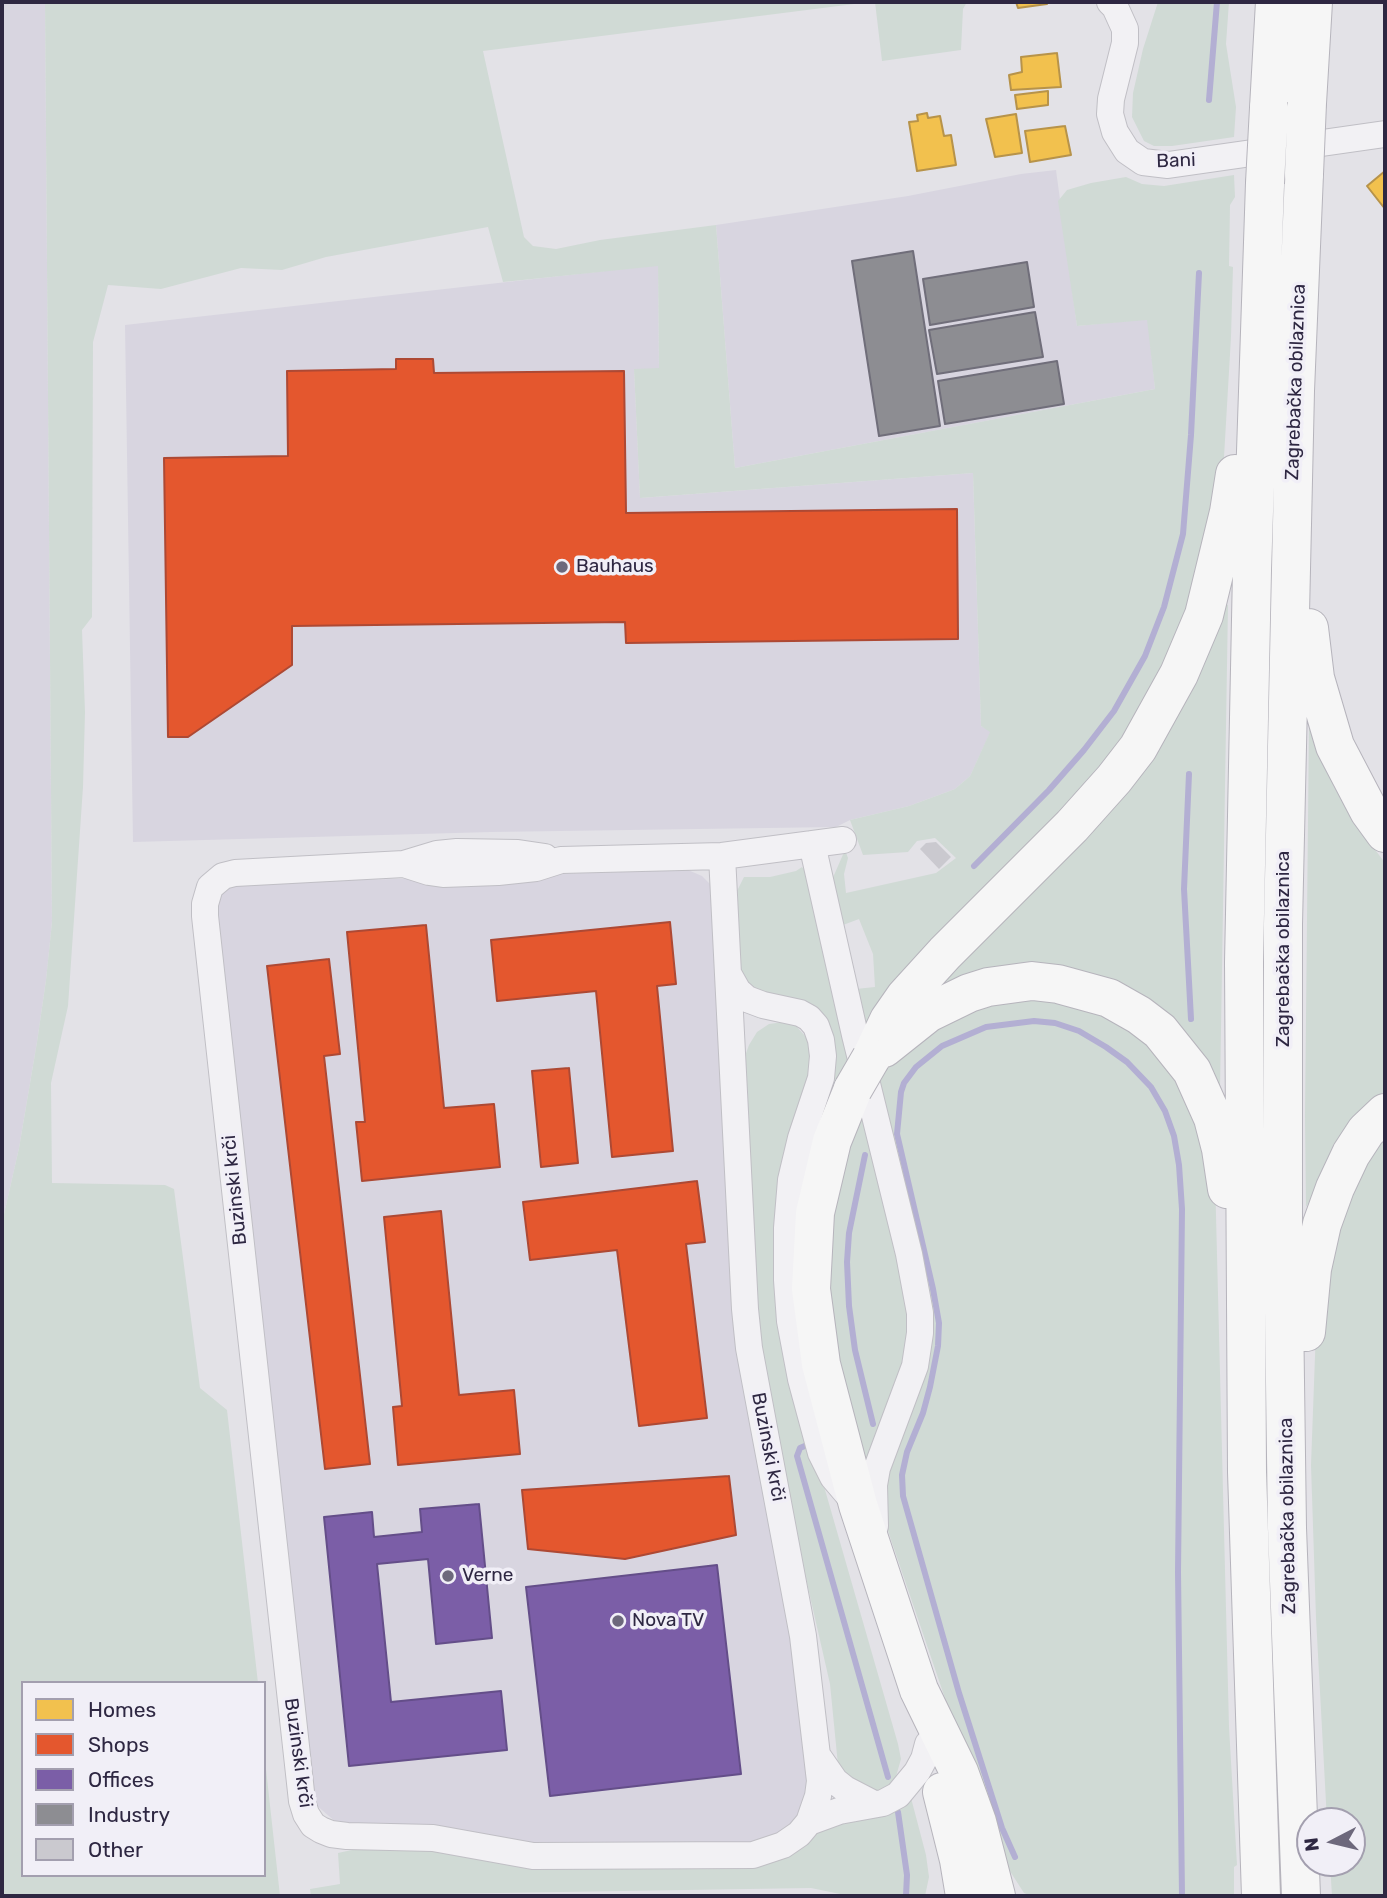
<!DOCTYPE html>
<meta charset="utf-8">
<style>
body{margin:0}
#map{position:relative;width:1387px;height:1898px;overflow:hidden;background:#e3e2e7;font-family:Rubik,sans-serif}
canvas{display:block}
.frame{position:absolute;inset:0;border:4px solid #2e2742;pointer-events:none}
.legend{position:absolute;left:21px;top:1681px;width:245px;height:196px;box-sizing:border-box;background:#f1eff7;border:2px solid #a39faf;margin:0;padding:9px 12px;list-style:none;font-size:21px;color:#2e2742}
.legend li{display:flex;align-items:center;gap:14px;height:35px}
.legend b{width:35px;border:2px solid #a39faf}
.north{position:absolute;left:1296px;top:1807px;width:70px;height:70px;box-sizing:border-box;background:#f1eff7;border:2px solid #a39faf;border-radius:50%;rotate:263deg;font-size:19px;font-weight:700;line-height:28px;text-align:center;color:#2e2742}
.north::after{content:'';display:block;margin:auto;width:24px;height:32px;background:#6d687c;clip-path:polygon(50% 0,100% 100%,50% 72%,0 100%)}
</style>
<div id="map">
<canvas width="1387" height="1898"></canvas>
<div class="frame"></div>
<ul class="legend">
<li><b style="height:19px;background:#f2c14e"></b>Homes</li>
<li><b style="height:19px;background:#e4572e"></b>Shops</li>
<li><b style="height:19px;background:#7b5ea7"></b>Offices</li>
<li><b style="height:19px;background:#8d8d92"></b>Industry</li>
<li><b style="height:19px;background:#cac9cf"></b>Other</li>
</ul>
<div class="north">N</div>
</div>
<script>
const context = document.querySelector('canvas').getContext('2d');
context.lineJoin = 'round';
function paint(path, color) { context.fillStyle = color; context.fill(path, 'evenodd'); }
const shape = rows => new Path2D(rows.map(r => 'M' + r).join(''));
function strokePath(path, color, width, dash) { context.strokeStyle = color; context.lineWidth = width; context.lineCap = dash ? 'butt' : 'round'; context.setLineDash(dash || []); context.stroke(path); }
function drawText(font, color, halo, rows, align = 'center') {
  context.font = font + ' Rubik,sans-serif'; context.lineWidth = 7; context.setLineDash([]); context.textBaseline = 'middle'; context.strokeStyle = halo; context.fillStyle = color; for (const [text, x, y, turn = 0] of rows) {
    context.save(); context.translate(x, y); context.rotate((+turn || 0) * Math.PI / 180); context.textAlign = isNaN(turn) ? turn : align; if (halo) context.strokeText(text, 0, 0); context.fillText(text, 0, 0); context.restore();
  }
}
paint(shape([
 [2,2,45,2,52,922,46,980,37,1042,19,1148,2,1223],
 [1056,170,1077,326,1148,319,1155,389,735,468,716,225,908,196,1021,174],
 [658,265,659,369,634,369,640,498,973,473,981,726,991,731,970,776,955,789,909,806,850,820,836,827,491,832,133,842,125,325],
 [688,870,702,876,711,885,807,1781,805,1797,798,1813,789,1827,776,1836,752,1844,558,1848,337,1823,315,1804,215,899,231,884]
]), '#d8d5e0');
paint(shape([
 [45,2,870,2,483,51,524,237,533,246,556,249,600,240,716,225,735,468,1155,389,1147,320,1077,326,1058,201,1067,190,1091,183,1126,177,1142,184,1164,186,1234,175,1235,197,1230,205,1229,266,1233,267,1231,337,1224,457,1210,557,1143,722,869,1032,856,989,875,987,873,954,859,919,843,925,831,882,845,850,848,858,844,874,846,893,936,873,956,858,935,838,917,841,908,852,863,855,850,820,909,806,955,789,970,776,990,732,981,726,973,473,640,498,634,369,659,368,658,266,503,282,488,227,326,257,282,270,241,268,161,289,108,285,93,342,92,617,82,630,85,712,83,787,68,1006,51,1083,52,1183,165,1185,174,1189,200,1388,227,1410,258,1683,23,1683,23,1875,264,1875,264,1751,280,1896,2,1896,2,1223,19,1148,37,1042,46,980,52,922],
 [875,2,967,2,963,9,961,50,882,61],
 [1158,2,1229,2,1226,44,1236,107,1234,137,1172,146,1154,146,1144,141,1132,117,1133,93,1143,49],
 [1222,603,1228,605,1220,1090,1151,1005,932,991],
 [1309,721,1334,787,1353,820,1385,863,1385,1091,1361,1112,1306,1207,1305,1116],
 [802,867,808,875,851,1067,795,1273,832,1064,776,998,751,986,740,972,736,893,744,877,770,877,796,871],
 [1080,997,1173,1059,1215,1176,1229,1727,1237,1865,1234,1867,1234,1896,1031,1896,1024,1893,997,1851,887,1528,882,1496,887,1464,919,1385,876,1076,962,1003],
 [783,1022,796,1026,806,1037,810,1046,813,1448,898,1744,901,1759,895,1780,887,1788,871,1792,860,1789,838,1765,830,1684,804,1570,759,1333,745,1056,749,1045,757,1032,769,1024],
 [860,1104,910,1307,911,1344,865,1472,826,1302,831,1203],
 [1385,1123,1385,1896,1332,1896,1330,1863,1352,1863,1352,1821,1327,1821,1316,1618,1311,1465,1316,1329,1321,1261],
 [911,1798,926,1855,929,1877,925,1896,850,1896,811,1888,311,1896,310,1889,340,1884,338,1853,361,1848,428,1849,557,1869,638,1867,743,1868,765,1864,808,1841,823,1828]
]), '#d0dad5');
const homes = shape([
 [1016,2,1047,2,1047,4,1018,8,1016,2],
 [1057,53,1061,87,1011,90,1009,75,1022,72,1021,57,1057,53],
 [1048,91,1048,105,1017,109,1015,95,1048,91],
 [927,113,928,118,940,116,944,136,951,135,956,165,917,171,909,122,918,121,917,115,927,113],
 [1016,114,1022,153,995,157,986,119,1016,114],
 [1065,126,1071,155,1030,162,1025,131,1065,126],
 [1385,171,1385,209,1367,186,1385,171]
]);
paint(homes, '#f2c14e');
strokePath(homes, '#b7934a', 2);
const shops = shape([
 [396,359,433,359,434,373,624,371,626,513,957,509,958,639,626,643,625,622,292,626,292,665,188,737,168,737,164,458,288,456,287,371,396,369,396,359],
 [670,922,676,984,657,986,673,1151,612,1157,596,991,497,1001,491,940,670,922],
 [426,925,444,1108,494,1104,500,1167,362,1181,356,1122,365,1122,347,932,426,925],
 [329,959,340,1054,324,1056,370,1464,325,1469,267,966,329,959],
 [569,1068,578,1163,541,1167,532,1071,569,1068],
 [697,1181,705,1242,686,1244,707,1418,639,1426,617,1250,530,1260,523,1202,697,1181],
 [441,1211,459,1395,514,1390,520,1454,398,1465,393,1407,402,1406,384,1217,441,1211],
 [729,1476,736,1535,625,1559,528,1549,522,1490,729,1476]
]);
paint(shops, '#e4572e');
strokePath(shops, '#ad4934', 2);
const offices = shape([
 [479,1504,492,1638,436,1644,428,1559,377,1564,391,1702,501,1691,507,1750,349,1766,324,1517,372,1512,374,1537,422,1532,420,1509,479,1504],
 [717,1565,741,1774,550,1796,526,1587,717,1565]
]);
paint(offices, '#7b5ea7');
strokePath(offices, '#644e89', 2);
const industry = shape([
 [913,251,940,426,879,436,852,261,913,251],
 [1027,262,1034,307,930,325,923,279,1027,262],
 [1035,312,1043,357,937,374,929,330,1035,312],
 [1057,361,1064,404,945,424,938,381,1057,361]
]);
paint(industry, '#8d8d92');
strokePath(industry, '#706e7a', 2);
strokePath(shape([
 [1209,100,1217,2],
 [1189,774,1184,889,1191,1019],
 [974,866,1049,790,1084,750,1114,711,1145,656,1164,607,1183,534,1191,435,1199,273],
 [865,1155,849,1233,847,1262,849,1306,855,1350,873,1424],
 [807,1445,800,1448,797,1456,888,1777],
 [898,1812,907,1875,906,1896],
 [1015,1857,1002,1828,959,1693,903,1496,902,1475,907,1452,923,1413,930,1387,938,1346,939,1323,933,1289,897,1134,901,1092,904,1083,916,1067,942,1046,986,1027,1034,1021,1055,1023,1079,1031,1106,1047,1127,1062,1151,1087,1165,1111,1174,1136,1179,1165,1182,1209,1178,1572,1182,1896]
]), '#b3afd3', 6);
paint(shape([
 [936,842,951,857,939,869,920,849,926,843]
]), '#cac9cf');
const minor = shape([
 [1110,2,1115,7,1125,29,1125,43,1111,99,1110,114,1115,132,1127,151,1143,162,1168,165,1385,134],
 [812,844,855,1035,909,1254,920,1313,920,1333,915,1366,877,1468,874,1485,875,1526],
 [722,856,745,1309,749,1348,803,1636,820,1781,818,1796,809,1822,799,1834,783,1845,753,1855,533,1856,433,1838,347,1836,331,1834,321,1830,313,1825,306,1814,302,1801,205,916,205,904,210,887,223,876,235,873,404,864,429,872,443,874,498,872,536,868,561,860,722,856,843,840],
 [404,864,437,854,457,852,518,853,545,857],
 [729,975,738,991,747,999,763,1005,800,1013,809,1018,816,1026,821,1040,823,1056,821,1078,801,1138,791,1180,787,1228,787,1280,790,1321,801,1379,821,1453,833,1477,850,1497],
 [817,1755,835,1781,845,1789,872,1803],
 [809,1822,839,1811,883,1803,898,1795,917,1772,924,1759,928,1744]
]);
const highway = shape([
 [1307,103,1313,2],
 [1269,108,1275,2],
 [1309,628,1315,678,1335,746,1369,811,1385,833],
 [884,1048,928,1013,969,993,988,987,1032,981,1058,984,1109,998,1139,1015,1160,1031,1192,1071,1213,1118,1221,1149,1227,1189],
 [871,1058,889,1020,905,997,945,953,1072,826,1114,779,1138,748,1179,674,1204,615,1229,512,1235,474],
 [853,1089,832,1141,815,1213,811,1289,821,1364,858,1505,919,1690,959,1772,977,1822,996,1896],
 [1306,1332,1312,1269,1322,1224,1335,1188,1351,1154,1366,1131,1385,1113],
 [942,1792,959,1860,965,1896],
 [1261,1896,1247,1472,1244,962,1252,571,1265,183],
 [1301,1896,1287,1528,1283,1234,1283,924,1295,391,1304,174]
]);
strokePath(minor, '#c0bfc5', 28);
strokePath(highway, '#b6b4bc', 40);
strokePath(minor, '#f2f1f4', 26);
strokePath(highway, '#f6f6f6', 38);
const highwayBridge = shape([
 [1304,174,1307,103],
 [1265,183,1269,108],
 [853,1089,871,1058]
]);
strokePath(highwayBridge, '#b6b4bc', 40, []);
strokePath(highwayBridge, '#f6f6f6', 38);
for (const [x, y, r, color] of [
 [562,567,7,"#6d687c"],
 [448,1576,7,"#6d687c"],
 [618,1621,7,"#6d687c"]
]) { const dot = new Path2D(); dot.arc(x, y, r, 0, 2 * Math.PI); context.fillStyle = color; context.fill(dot); strokePath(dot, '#f1eff7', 2.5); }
drawText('19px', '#2e2742', '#f1eff7', [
 ["Bani",1176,161,-2],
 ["Zagrebačka obilaznica",1296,382,-88],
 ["Zagrebačka obilaznica",1284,949,-90],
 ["Buzinski krči",235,1190,-96],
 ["Buzinski krči",768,1447,79],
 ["Zagrebačka obilaznica",1288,1516,-91],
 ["Buzinski krči",298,1753,82]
]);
drawText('19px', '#2e2742', '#f1eff7', [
 ["Bauhaus",576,567],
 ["Verne",462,1576],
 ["Nova TV",632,1621]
], 'left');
</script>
